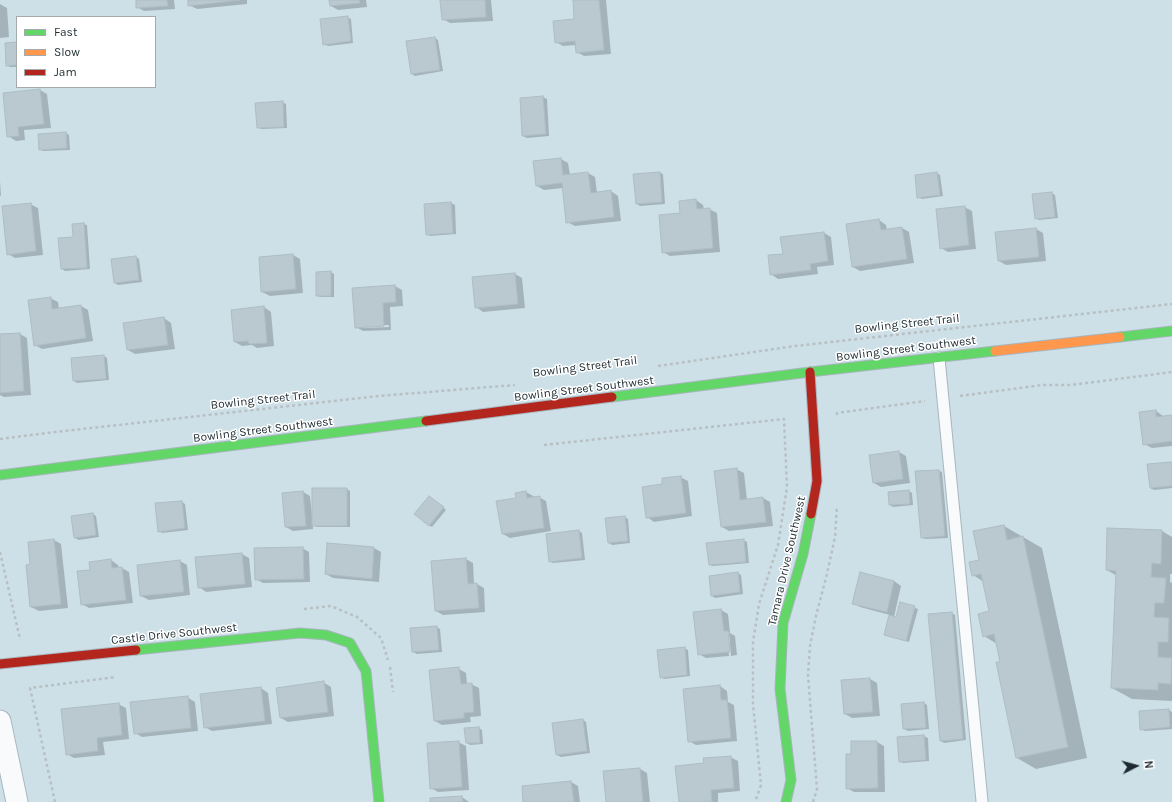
<!DOCTYPE html>
<style>
body{margin:0}
#map{position:relative;width:1172px;height:802px;overflow:hidden;background:#cde0e8;font-family:Karla,sans-serif}
canvas{display:block}
.legend{position:absolute;left:16px;top:16px;width:140px;height:72px;box-sizing:border-box;background:#fff;border:1px solid #a5aaac;margin:0;padding:5px 7px;list-style:none;font-size:12px;color:#1d2b30}
.legend li{display:flex;align-items:center;gap:8px;height:20px}
.legend b{width:20px;border:1px solid #a5aaac}
.north{position:absolute;left:1116px;top:746px;width:40px;height:40px;-webkit-text-stroke:3px #fff;paint-order:stroke;rotate:84deg;font-size:11px;font-weight:700;line-height:16px;text-align:center;color:#1d2b30}
.north::after{content:'';display:block;margin:auto;width:14px;height:18px;background:#1d2b30;clip-path:polygon(50% 0,100% 100%,50% 72%,0 100%)}
</style>
<div id="map">
<canvas width="1172" height="802"></canvas>
<ul class="legend">
<li><b style="height:5px;background:#63d668"></b>Fast</li>
<li><b style="height:5px;background:#ff974d"></b>Slow</li>
<li><b style="height:5px;background:#b3261e"></b>Jam</li>
</ul>
<div class="north">N</div>
</div>
<script>
const context = document.querySelector('canvas').getContext('2d');
context.lineJoin = 'round';
function paint(path, color) { context.fillStyle = color; context.fill(path, 'evenodd'); }
const shape = rows => new Path2D(rows.map(r => 'M' + r).join(''));
function strokePath(path, color, width, dash) { context.strokeStyle = color; context.lineWidth = width; context.lineCap = dash ? 'butt' : 'round'; context.setLineDash(dash || []); context.stroke(path); }
function drawText(font, color, halo, rows, align = 'center') {
  context.font = font + ' Karla,sans-serif'; context.lineWidth = 3; context.setLineDash([]); context.textBaseline = 'middle'; context.strokeStyle = halo; context.fillStyle = color; for (const [text, x, y, turn = 0] of rows) {
    context.save(); context.translate(x, y); context.rotate((+turn || 0) * Math.PI / 180); context.textAlign = isNaN(turn) ? turn : align; if (halo) context.strokeText(text, 0, 0); context.fillText(text, 0, 0); context.restore();
  }
}
paint(shape([
 [137,0,174,0,175,9,144,11,137,7],
 [189,0,247,0,247,4,197,9,189,5],
 [330,0,366,0,367,7,338,10,331,6],
 [441,0,491,0,493,21,450,23,443,19],
 [574,0,606,0,611,54,584,56,577,52,576,45,563,46,556,42,575,20],
 [0,4,7,8,9,37,0,38],
 [347,17,351,19,353,43,328,46,324,44],
 [435,38,438,40,443,71,415,76,412,74],
 [17,43,17,67,10,67,7,65],
 [40,90,47,94,51,128,24,130,25,140,16,141,8,136,4,94],
 [543,97,547,99,549,136,527,138,523,136,521,99],
 [282,102,286,104,287,128,261,129,258,127],
 [66,133,69,135,70,150,43,151,40,149,39,135],
 [561,159,568,163,570,175,588,173,595,177,597,193,611,191,618,196,621,221,575,226,567,222,563,188,544,190,537,186],
 [660,173,663,174,665,204,640,206,637,204,634,175],
 [937,173,940,175,943,196,922,199,918,197],
 [0,181,1,196,0,196],
 [1052,193,1055,195,1058,218,1039,220,1036,218],
 [696,200,703,205,704,209,709,209,717,213,720,252,670,256,663,252,681,214],
 [451,203,455,205,456,234,430,236,427,234,425,205],
 [30,204,38,208,43,255,15,258,8,254],
 [964,207,972,211,976,249,948,252,941,248],
 [879,220,886,225,887,230,902,228,909,232,914,263,860,271,853,267],
 [83,224,87,225,90,269,65,271,62,269,74,238],
 [1036,229,1043,233,1046,261,1006,265,999,261],
 [824,233,831,237,834,265,817,267,818,274,778,279,771,274,784,255],
 [293,255,300,259,303,293,270,296,262,292],
 [136,257,139,259,142,282,118,285,115,283],
 [331,272,334,274,334,297,320,297,317,295],
 [515,274,522,278,525,308,483,312,476,307,473,278],
 [395,286,402,290,403,306,390,307,391,330,363,331,356,327],
 [389,325,389,327,362,328,362,326],
 [50,298,58,302,59,309,81,306,88,310,93,341,42,349,35,345],
 [264,307,271,312,274,346,257,348,252,345,242,346,235,342],
 [164,318,171,323,175,349,135,354,128,350,124,324],
 [20,334,27,338,31,395,4,397,0,395,0,335],
 [104,356,107,358,109,380,77,383,74,381],
 [1156,411,1163,416,1163,417,1172,416,1172,446,1152,448,1144,444],
 [899,452,906,456,910,483,881,487,874,483],
 [1172,463,1172,488,1154,490,1150,488],
 [736,469,744,473,747,500,763,498,770,502,773,526,729,531,722,527],
 [939,471,942,472,948,538,926,539,922,538],
 [680,477,688,481,692,516,654,522,647,517,664,485],
 [313,489,347,489,350,491,350,527,317,527,313,525,313,529,293,531,286,527,303,492,310,496,312,515,313,515],
 [909,491,912,493,913,505,893,507,890,505],
 [526,492,533,496,533,498,539,497,546,501,551,531,510,538,503,534,517,499],
 [433,499,446,510,432,527,429,525],
 [182,502,185,504,188,530,162,533,159,531],
 [93,514,96,516,99,537,79,540,75,538],
 [625,517,628,519,630,543,612,545,609,543],
 [1004,526,1042,548,1087,758,1036,769,1017,758,997,644,984,636,990,612,984,582,973,575,980,560,974,532],
 [579,531,582,533,585,560,553,563,550,561],
 [1162,531,1172,537,1172,574,1170,574,1170,582,1172,583,1172,701,1132,699,1112,688,1117,576,1107,570],
 [54,540,61,544,68,608,39,611,31,607,31,565],
 [743,540,747,542,749,563,713,566,710,565],
 [302,548,309,552,310,582,263,583,256,579],
 [374,548,381,552,379,582,333,578,326,574],
 [242,554,249,558,252,587,206,592,199,587,196,558],
 [466,559,473,563,474,584,477,584,484,588,485,612,443,615,436,611],
 [111,560,118,565,119,568,122,568,129,572,133,603,89,608,82,604,91,571],
 [180,561,187,565,190,595,149,600,141,596],
 [738,573,741,575,743,594,715,598,712,596],
 [860,573,894,581,901,586,894,617,897,618,901,603,918,609,909,642,888,636,885,635,890,615,860,607,853,603],
 [721,610,728,614,730,633,735,636,737,655,731,656,729,632,727,632,729,656,706,658,699,654,694,612],
 [952,613,955,615,966,740,944,743,941,741],
 [436,627,440,629,442,652,417,654,413,652],
 [684,648,688,650,690,676,664,679,661,677],
 [459,669,466,673,467,684,471,684,479,688,481,716,470,717,471,722,442,725,435,721],
 [870,679,877,683,880,716,852,718,845,714],
 [323,682,331,687,334,716,288,722,281,718],
 [720,686,727,691,728,702,734,705,737,741,696,745,689,741],
 [261,688,268,693,272,724,212,731,205,727],
 [187,697,195,702,198,731,142,737,135,733],
 [924,703,927,705,929,729,908,731,904,729],
 [118,704,126,708,129,739,103,742,105,755,74,758,67,754],
 [1169,710,1172,712,1172,729,1145,731,1141,729],
 [583,720,586,722,590,753,561,757,557,755],
 [479,728,482,730,483,744,470,745,467,743],
 [924,736,928,738,929,761,903,763,900,761,898,738],
 [458,742,466,746,469,790,438,792,431,788],
 [877,742,884,746,885,792,854,792,847,788,852,755],
 [730,757,738,761,740,791,718,793,718,802,680,802,705,764],
 [640,769,647,773,650,802,607,802,605,772],
 [571,782,578,786,580,802,525,802,523,787],
 [462,797,469,802,431,802]
]), '#0003');
const building = shape([
 [136,0,167,0,168,6,136,8,136,0],
 [188,0,240,0,188,6,188,0],
 [329,0,359,0,360,3,330,6,329,0],
 [440,0,485,0,486,17,442,20,440,0],
 [573,0,599,0,604,50,576,53,575,41,555,43,553,21,574,19,573,0],
 [348,16,351,41,323,45,320,19,348,16],
 [435,37,440,70,411,74,406,41,435,37],
 [17,42,17,65,6,66,5,43,17,42],
 [40,89,44,124,18,127,19,136,7,137,3,93,40,89],
 [543,96,546,134,522,136,520,98,543,96],
 [283,101,284,127,257,128,255,103,283,101],
 [66,132,67,148,39,150,38,134,66,132],
 [561,158,563,175,588,172,591,193,611,190,614,217,566,223,562,183,536,186,533,161,561,158],
 [660,172,662,202,636,204,633,174,660,172],
 [937,172,940,195,917,198,915,175,937,172],
 [1052,192,1055,217,1035,219,1032,194,1052,192],
 [696,199,697,209,710,208,713,248,662,253,659,215,680,213,679,201,696,199],
 [451,202,453,233,426,235,424,204,451,202],
 [31,203,36,251,7,255,2,206,31,203],
 [965,206,969,245,940,249,936,209,965,206],
 [879,219,881,230,902,227,907,259,852,267,846,224,879,219],
 [84,223,87,268,61,269,58,238,73,237,72,224,84,223],
 [1036,228,1039,257,998,261,995,232,1036,228],
 [824,232,828,261,810,264,811,270,770,275,768,255,783,254,780,237,824,232],
 [293,254,296,289,261,292,259,257,293,254],
 [136,256,139,280,114,283,111,259,136,256],
 [331,271,331,296,316,296,316,272,331,271],
 [515,273,518,304,475,308,472,277,515,273],
 [395,285,396,302,383,303,384,326,355,328,352,288,395,285],
 [51,297,52,309,81,305,86,338,34,346,28,300,51,297],
 [264,306,267,343,249,344,248,341,234,342,231,310,264,306],
 [164,317,168,345,127,350,123,323,164,317],
 [20,333,24,391,0,393,0,334,20,333],
 [104,355,106,379,73,381,71,358,104,355],
 [1156,410,1156,417,1172,415,1172,441,1143,445,1139,412,1156,410],
 [899,451,903,479,873,483,869,455,899,451],
 [1172,462,1172,486,1150,488,1147,464,1172,462],
 [737,468,740,500,763,497,766,522,721,527,714,471,737,468],
 [939,470,945,536,921,538,915,471,939,470],
 [681,476,686,513,646,518,642,487,662,484,662,478,681,476],
 [312,488,347,488,347,526,312,526,312,488],
 [909,490,910,504,889,505,888,492,909,490],
 [303,491,306,526,285,527,282,493,303,491],
 [526,491,527,498,540,496,544,528,502,534,496,501,516,498,515,493,526,491],
 [429,496,444,507,429,526,414,514,429,496],
 [182,501,185,528,158,532,155,503,182,501],
 [93,513,96,535,74,538,71,516,93,513],
 [625,516,628,541,608,543,605,518,625,516],
 [1004,525,1007,540,1023,536,1068,747,1016,758,996,662,1000,662,994,634,983,637,978,614,989,611,981,574,972,576,969,562,979,560,973,531,1004,525],
 [1107,528,1162,530,1161,564,1152,563,1151,577,1166,578,1164,603,1155,603,1154,617,1169,618,1168,642,1158,642,1158,657,1172,658,1171,684,1158,683,1158,690,1111,688,1116,571,1106,570,1107,528],
 [579,530,582,558,549,562,546,534,579,530],
 [54,539,61,604,30,607,26,565,30,564,28,542,54,539],
 [744,539,746,562,709,565,706,543,744,539],
 [327,543,374,547,372,579,325,574,327,543],
 [303,547,304,579,255,580,254,548,303,547],
 [242,553,245,584,198,588,195,557,242,553],
 [466,558,468,584,477,583,479,608,435,611,431,561,466,558],
 [111,559,112,568,122,567,126,600,81,605,77,571,90,570,89,562,111,559],
 [180,560,184,592,140,596,137,565,180,560],
 [738,572,740,592,711,596,709,576,738,572],
 [860,572,894,581,887,612,852,604,860,572],
 [900,602,915,606,906,641,884,635,889,615,896,617,900,602],
 [721,609,724,631,728,631,730,652,698,655,693,612,721,609],
 [952,612,963,739,940,741,928,614,952,612],
 [437,626,439,650,412,652,410,628,437,626],
 [685,647,687,675,660,678,657,650,685,647],
 [459,667,461,684,472,683,474,712,464,713,464,718,434,721,429,670,459,667],
 [870,678,873,712,844,714,841,680,870,678],
 [324,681,328,712,280,718,276,688,324,681],
 [720,685,721,700,727,700,731,738,688,742,683,689,720,685],
 [261,687,265,721,204,728,200,694,261,687],
 [188,696,191,728,134,734,130,702,188,696],
 [924,702,926,728,903,729,901,704,924,702],
 [119,703,122,735,97,738,98,751,66,755,61,709,119,703],
 [1169,709,1170,727,1140,730,1139,711,1169,709],
 [583,719,587,751,556,755,552,723,583,719],
 [479,727,480,743,466,743,464,728,479,727],
 [924,735,926,760,899,762,897,737,924,735],
 [459,741,462,787,430,789,427,743,459,741],
 [851,741,877,741,878,788,846,789,846,754,851,754,851,741],
 [731,756,734,788,711,790,712,802,679,802,675,766,704,763,703,758,731,756],
 [640,768,643,802,606,802,603,771,640,768],
 [571,781,574,802,523,802,522,786,571,781],
 [462,796,463,802,430,802,430,798,462,796]
]);
paint(building, '#b9c9cf');
strokePath(building, '#aebdc3', 1);
const lane = shape([
 [939,358,982,801]
]);
const street = shape([
 [0,721,17,802]
]);
const fast = shape([
 [1120,337,1172,331],
 [612,397,810,372,995,351],
 [0,475,426,421],
 [136,650,300,633,326,635,350,643,366,671,379,802],
 [786,802,791,780,780,689,783,623,803,554,811,514]
]);
const slow = shape([
 [995,351,1120,337]
]);
const jam = shape([
 [810,372,817,481,811,514],
 [426,421,612,397],
 [0,664,136,650]
]);
strokePath(lane, '#a8b6bd', 13);
strokePath(street, '#a8b6bd', 23);
strokePath(fast, '#a8b6bd', 11);
strokePath(slow, '#a8b6bd', 11);
strokePath(jam, '#a8b6bd', 11);
strokePath(shape([
 [658,366,795,346,1172,304],
 [960,396,1042,385,1071,385,1172,372],
 [837,415,837,413,925,401],
 [0,439,55,432,379,396,515,385],
 [544,445,784,419,787,487,778,545,759,604,753,642,753,704,761,785,755,802],
 [0,552,20,639,21,639],
 [304,609,331,606,357,617,381,638,388,660],
 [390,667,393,692],
 [55,802,30,688,116,677],
 [813,802,817,789,808,675,810,646,816,616,827,574,835,537,837,506]
]), '#b8c0c3', 2.5, [3, 3]);
strokePath(lane, '#f8fafc', 11);
strokePath(street, '#f8fafc', 21);
strokePath(fast, '#63d668', 9);
strokePath(slow, '#ff974d', 9);
strokePath(jam, '#b3261e', 9);
drawText('12px', '#1d2b30', '#fff', [
 ["Bowling Street Trail",907,324,-6],
 ["Bowling Street Southwest",906,349,-7],
 ["Bowling Street Trail",585,367,-7],
 ["Bowling Street Southwest",584,389,-7],
 ["Bowling Street Trail",263,400,-6],
 ["Bowling Street Southwest",263,430,-7],
 ["Tamara Drive Southwest",787,561,-77],
 ["Castle Drive Southwest",174,634,-6]
]);
</script>
